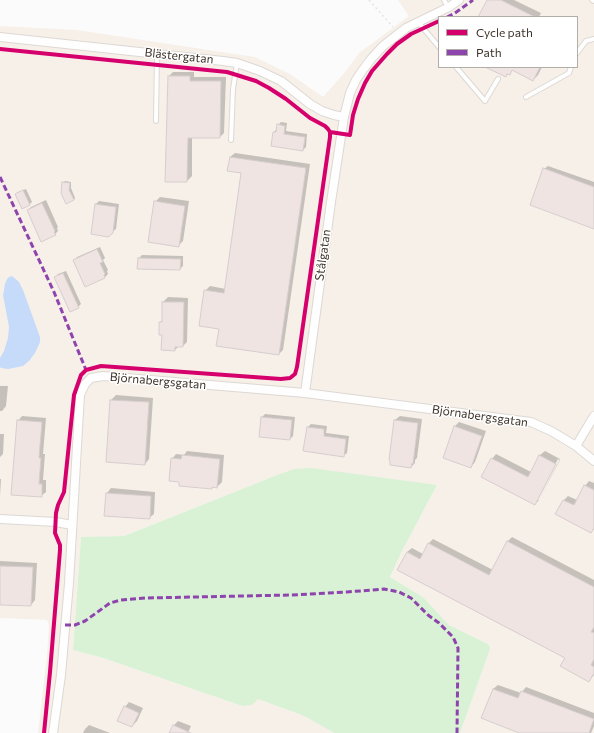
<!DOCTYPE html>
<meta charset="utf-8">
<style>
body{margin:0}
#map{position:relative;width:594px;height:733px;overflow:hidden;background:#fbfbfb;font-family:Commissioner,sans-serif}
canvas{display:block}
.legend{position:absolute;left:438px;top:16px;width:140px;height:52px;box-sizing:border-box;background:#fff;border:1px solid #b1ada9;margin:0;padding:5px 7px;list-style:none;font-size:12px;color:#3d3329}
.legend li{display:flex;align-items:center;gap:8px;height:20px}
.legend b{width:20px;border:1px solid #b1ada9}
</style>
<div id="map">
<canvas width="594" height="733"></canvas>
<ul class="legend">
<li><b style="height:5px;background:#d6006c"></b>Cycle path</li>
<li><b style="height:5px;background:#8e44ad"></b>Path</li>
</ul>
</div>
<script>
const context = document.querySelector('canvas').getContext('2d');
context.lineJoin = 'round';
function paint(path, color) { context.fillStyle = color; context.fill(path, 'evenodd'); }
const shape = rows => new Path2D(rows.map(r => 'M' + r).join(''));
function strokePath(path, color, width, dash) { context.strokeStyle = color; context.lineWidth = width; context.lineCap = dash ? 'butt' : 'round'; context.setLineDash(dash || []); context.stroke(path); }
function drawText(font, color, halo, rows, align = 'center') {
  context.font = font + ' Commissioner,sans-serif'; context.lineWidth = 3; context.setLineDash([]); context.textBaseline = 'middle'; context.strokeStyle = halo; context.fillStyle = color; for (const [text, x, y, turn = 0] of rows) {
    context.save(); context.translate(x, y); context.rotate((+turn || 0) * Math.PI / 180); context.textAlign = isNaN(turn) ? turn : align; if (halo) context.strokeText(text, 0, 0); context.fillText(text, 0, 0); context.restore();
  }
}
paint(shape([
 [398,0,594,0,594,733,460,733,487,658,488,644,449,625,423,597,390,577,401,553,437,485,272,477,124,536,81,538,73,650,103,658,242,706,258,699,304,716,334,733,38,733,47,655,49,626,48,622,46,620,0,618,0,26,77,30,255,57,290,74,323,97,345,72,359,53,409,16],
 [439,17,577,17,577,67,439,67]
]), '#f7f0e9');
paint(shape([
 [311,468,437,485,401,553,390,577,423,597,449,625,488,644,490,648,487,658,460,733,334,733,304,716,258,699,252,705,242,706,103,658,73,650,81,537,124,536,272,477,294,469]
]), '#d9f2d6');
paint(shape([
 [12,276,19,282,23,290,40,337,40,342,35,353,29,361,23,366,8,369,1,368,0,367,0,358,4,351,8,338,9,327,3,295,4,290,5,284,7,279,9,277]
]), '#c6dafa');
paint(shape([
 [488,0,514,0,541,13,539,17,480,17],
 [488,67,542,67,538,75,533,80,513,70,505,76],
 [173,72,194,72,194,77,226,77,224,133,220,137,192,137,192,176,187,181,169,76],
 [281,122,287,123,286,131,307,134,306,147,303,150,274,132,277,129,278,125],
 [235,153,310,164,283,350,279,354,220,328,205,291,210,286,226,289,242,172,230,157],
 [548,166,594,182,594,228,544,169],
 [65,181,71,182,71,188,75,198,74,200,63,183],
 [26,189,32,202,30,204,22,208,16,194,18,192],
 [160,197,189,201,183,241,179,245,155,202],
 [46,200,58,227,57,228,58,231,55,234,28,210,31,207],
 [99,201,119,204,116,229,112,232,96,204],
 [100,247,105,258,103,260,108,270,107,271,108,274,105,277,74,261,77,257],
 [142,255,183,256,183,266,180,269,139,258],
 [66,271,81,304,78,307,55,278,58,274],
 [168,297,188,298,187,342,183,346,179,346,175,350,163,334,160,322,163,320,163,302],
 [0,386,8,386,6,406,2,411,0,411],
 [116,395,153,398,149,459,145,464,107,461,111,400],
 [265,414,295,417,293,436,290,439,262,417],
 [22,416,46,418,43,454,45,454,43,480,46,480,46,492,41,496,18,421],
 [400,416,422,419,417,458,415,460,415,463,411,467,395,420],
 [459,422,486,431,475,462,471,467,444,457,455,426],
 [311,424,327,426,326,433,349,436,347,453,343,456,308,427],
 [0,434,4,434,3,454,0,457],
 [187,451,224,455,222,482,217,487,180,481,172,459,176,454,184,455],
 [545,451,560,459,539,500,560,460,558,459,537,500,539,500,535,504,492,459,496,454,531,472,540,455],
 [0,479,1,479,0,496],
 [589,481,594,483,594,529,591,532,556,514,564,500,568,496,577,500,585,486],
 [111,488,155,492,154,514,149,518,105,515,107,493],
 [512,537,594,580,594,675,589,680,566,657,407,552,412,548,423,554,429,543,433,539,493,570,508,541],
 [0,561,37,563,35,600,31,605,0,604],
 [498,685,521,693,526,687,594,713,594,726,591,733,522,733,482,718,493,689],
 [129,702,143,708,137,721,132,726,125,707],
 [178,721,191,726,188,733,170,733,173,726],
 [89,725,110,733,83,733,85,729]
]), '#0003');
const building = shape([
 [487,0,501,0,535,17,478,17,487,0],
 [485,67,540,67,533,81,512,70,510,75,507,74,506,77,485,67],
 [168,76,190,76,190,81,221,81,220,138,188,138,187,182,165,182,168,76],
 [277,124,285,126,284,134,305,137,303,151,271,146,273,132,276,132,277,124],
 [230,157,306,168,279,355,216,346,219,329,199,326,204,290,224,293,241,173,227,171,230,157],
 [543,168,594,187,594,229,530,205,543,168],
 [62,182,70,183,69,190,74,200,66,204,61,193,62,182],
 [23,190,30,205,22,209,15,194,23,190],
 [154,201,185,206,179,247,148,242,154,201],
 [42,203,55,231,54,232,56,235,41,242,27,210,42,203],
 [95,204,116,207,113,233,108,237,91,234,95,204],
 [97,249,103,262,100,263,105,274,104,275,105,278,85,287,73,260,97,249],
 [138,258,181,259,180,270,137,269,138,258],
 [63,273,79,308,70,312,54,277,63,273],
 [162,302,184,302,183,347,175,347,175,351,161,350,162,335,159,335,159,322,162,322,162,302],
 [110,400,149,402,145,465,106,462,110,400],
 [261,417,292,420,290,440,259,437,261,417],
 [17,420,42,422,39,458,41,458,39,484,42,484,42,497,11,495,17,420],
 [394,420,418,423,413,464,412,463,411,468,390,465,390,461,389,460,394,420],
 [454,426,482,436,471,468,443,458,454,426],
 [307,427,324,429,324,436,346,439,344,457,303,451,307,427],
 [182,455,220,459,217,488,212,487,212,489,179,486,179,482,169,481,171,458,181,459,182,455],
 [539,455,556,464,535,505,481,477,491,458,528,477,539,455],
 [584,485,594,490,594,528,591,533,555,514,563,500,574,505,584,485],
 [106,493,151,496,150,519,104,516,106,493],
 [507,541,594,587,594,627,591,632,594,633,594,659,591,665,594,667,594,673,589,682,560,666,565,658,397,570,407,552,420,559,428,543,489,575,507,541],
 [0,566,33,567,31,606,0,605,0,566],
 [493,689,518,698,521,691,594,719,589,733,519,733,481,718,493,689],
 [124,706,139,713,132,727,117,721,124,706],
 [173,725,191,733,169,733,173,725]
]);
paint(building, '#f0e4e3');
strokePath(building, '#d6cece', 1);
const service = shape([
 [444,0,448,7],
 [592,0,594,1],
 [418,22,439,47],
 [577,53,586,41,594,39],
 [456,67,485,101,498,79],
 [526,97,569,73,571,67],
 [156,121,157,53],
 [231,140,233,89,237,63]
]);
const minor = shape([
 [0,37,223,61,237,63,260,71,281,81,310,104,322,111,334,115,344,117],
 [305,393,331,202,344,117,350,93,356,80,362,71,371,59,383,46,406,28,449,7,459,0],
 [594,416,576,446,594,461],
 [0,519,56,522,72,525],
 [53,733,61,675,69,583,80,395,85,384,91,378,103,376,305,393,531,422,551,431,576,446]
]);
strokePath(service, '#ddd8d3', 6);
strokePath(minor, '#ddd8d3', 10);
strokePath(shape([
 [369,0,393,27]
]), '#e5e5e4', 1.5, [2, 3]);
strokePath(service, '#fefefe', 4);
strokePath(minor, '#fefefe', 8);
strokePath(shape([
 [447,17,455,13,473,0],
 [0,177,54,292,86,370],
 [65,625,75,625,85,621,110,603,121,600,146,598,291,595,347,592,384,589,399,592,411,598,428,615,439,623,453,637,458,648,457,733]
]), '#8e44ad', 3, [6, 3]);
strokePath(shape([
 [0,49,227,72,256,81,269,88,286,99,310,118,325,126,328,129,330,132,330,137,297,367,295,374,290,378,281,379,101,366,86,370,81,375,74,395,64,492,58,505,56,513,55,533,60,545,60,550,50,672,44,733],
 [330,132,350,135,353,115,358,99,365,83,372,71,387,54,397,44,411,34,439,21]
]), '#d6006c', 4);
drawText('12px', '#3d3329', '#fff', [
 ["Blästergatan",179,56,6],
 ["Stålgatan",323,255,-82],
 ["Björnabergsgatan",158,381,5],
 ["Björnabergsgatan",480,416,8]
]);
</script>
